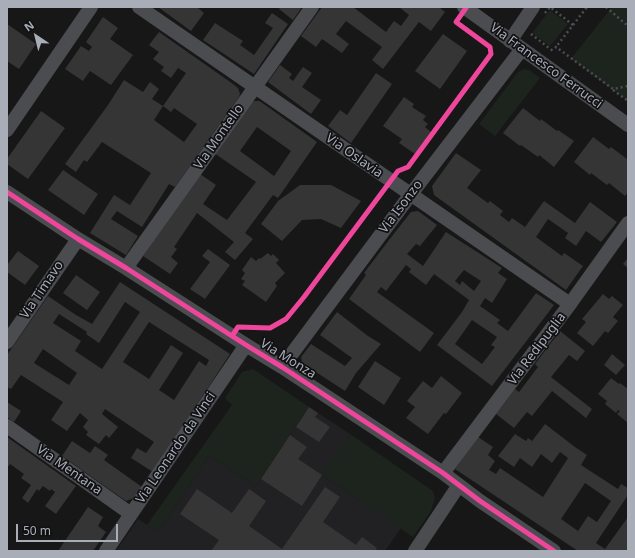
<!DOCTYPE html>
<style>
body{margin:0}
#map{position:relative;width:635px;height:558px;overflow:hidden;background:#171717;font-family:"Noto Sans",sans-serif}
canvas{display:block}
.frame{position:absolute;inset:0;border:8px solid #a8adb8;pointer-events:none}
.north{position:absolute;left:16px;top:16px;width:40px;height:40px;-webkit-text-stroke:3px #111113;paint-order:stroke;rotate:325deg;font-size:11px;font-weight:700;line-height:16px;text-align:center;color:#a8adb8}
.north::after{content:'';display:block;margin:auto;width:14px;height:18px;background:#a8adb8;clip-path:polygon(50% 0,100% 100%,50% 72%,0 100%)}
.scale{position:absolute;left:16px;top:524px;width:102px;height:18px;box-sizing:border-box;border:2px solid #a8adb8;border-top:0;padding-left:5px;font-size:12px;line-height:14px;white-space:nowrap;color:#a8adb8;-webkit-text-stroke:3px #111113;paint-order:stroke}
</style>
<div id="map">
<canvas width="635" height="558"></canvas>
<div class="frame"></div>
<div class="north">N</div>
<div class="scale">50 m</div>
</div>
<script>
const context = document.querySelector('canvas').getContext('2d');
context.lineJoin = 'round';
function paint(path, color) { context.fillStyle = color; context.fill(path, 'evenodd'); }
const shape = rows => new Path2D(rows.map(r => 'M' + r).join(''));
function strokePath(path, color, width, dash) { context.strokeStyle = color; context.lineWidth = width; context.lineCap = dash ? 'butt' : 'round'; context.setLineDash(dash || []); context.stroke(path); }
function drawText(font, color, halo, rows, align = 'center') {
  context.font = font + ' "Noto Sans",sans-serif'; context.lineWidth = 3.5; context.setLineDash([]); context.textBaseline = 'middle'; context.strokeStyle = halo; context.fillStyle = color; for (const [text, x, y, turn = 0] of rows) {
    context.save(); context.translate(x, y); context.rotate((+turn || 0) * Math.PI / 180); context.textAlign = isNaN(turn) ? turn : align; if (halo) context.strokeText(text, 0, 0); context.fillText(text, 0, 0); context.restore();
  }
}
paint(shape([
 [309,407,350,434,323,476,401,528,385,551,116,551,138,519,158,532,209,455,256,486]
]), '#212123');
paint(shape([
 [612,7,628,7,628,101,571,59],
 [550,10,568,24,550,46,532,33],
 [524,69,529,70,540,78,495,136,479,124,518,72],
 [253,369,309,407,256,486,209,455,158,532,147,525,232,405,225,398,242,372],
 [350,434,433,491,435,498,431,511,413,537,322,475]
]), '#1d241e');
paint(shape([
 [158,7,197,7,204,13,191,31],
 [281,7,302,7,293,20,279,9],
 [322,7,353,7,386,32,394,21,401,26,409,15,399,7,439,7,445,12,431,31,419,22,383,69,372,60,382,47,346,21,336,34,349,44,342,53,322,39,316,47,301,36],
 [272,13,288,24,254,74,203,40,215,23,243,41,240,45,254,55,273,28,265,23],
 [103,17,118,28,110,39,133,55,111,85,90,71,83,81,65,69,81,46,89,51,92,47,86,42],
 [7,24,36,44,19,69,7,61],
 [159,32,233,84,238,88,240,94,239,97,175,187,169,184,142,227,117,211,111,219,138,236,126,255,90,233,114,195,130,205,151,173,102,142,87,162,84,160,76,172,65,164,108,105,124,80,143,92,150,82,159,89,152,99,163,106,154,120,184,142,197,124,174,108,171,112,163,106,186,73,178,68,171,78,161,71,164,67,153,59,159,52,149,45],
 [443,34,467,51,440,89,415,71],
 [280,65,292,74,289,78,293,81,303,67,312,73,302,87,321,100,311,114,268,82],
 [376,73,392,84,351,143,328,126,340,110,347,115],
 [404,97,414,104,412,107,426,116,423,120,428,124,425,127,431,132,415,154,399,143,402,139,383,126],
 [255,101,259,101,261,102,317,142,278,198,273,195,245,233,253,239,235,260,225,252,234,242,197,213,174,247,177,249,171,257,178,263,170,274,143,256,200,174,216,185,203,204,227,220,256,182,214,153,252,102],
 [257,127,291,151,274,176,240,151],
 [523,108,540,121,541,119,557,131,558,130,574,141,554,167,539,155,538,157,521,145,520,146,503,133],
 [41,111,65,128,28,179,7,164,7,159],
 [593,137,609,149,611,147,627,159,628,157,628,192,625,196,609,183,607,185,591,173,590,175,574,162],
 [456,153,481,170,467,188,488,203,490,201,503,211,500,215,509,222,512,218,525,227,544,201,575,223,590,202,617,222,601,242,586,231,576,246,565,238,568,233,548,219,536,237,562,256,564,253,583,266,566,290,434,195,432,186],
 [63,170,98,194,84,215,48,190],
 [300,185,331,185,361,201,341,228,321,219,302,220,282,241,261,224,278,201],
 [418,211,437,225,420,246,416,244,407,254,423,266,446,232,502,268,498,273,507,279,492,303,485,298,480,306,500,320,497,323,508,331,536,293,554,305,492,386,437,345,462,312,469,300,434,274,426,285,409,272,411,269,406,265,386,291,381,287,377,292,434,333,420,352,349,299,366,275,364,273,389,240,411,212],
 [464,270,481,281,474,291,462,281,460,285,455,281],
 [472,320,497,337,491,345,495,347,482,364,455,344],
 [208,249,230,265,205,299,190,289,210,262,202,256],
 [18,251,39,266,25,285,7,272,7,265],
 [268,253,271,256,273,254,279,260,276,263,285,273,275,283,277,286,266,302,242,285,245,281,241,279,245,273,242,270,251,257,256,261,259,258,260,259],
 [628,258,628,268,623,264],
 [76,275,100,292,87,310,63,293],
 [120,282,230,354,153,472,131,458,137,448,146,453,154,442,105,409,102,414,118,427,109,438,106,435,99,444,86,435,88,432,83,427,88,420,80,413,67,431,51,420,63,402,21,375,11,389,7,387,7,355,48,296,76,315,92,324],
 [125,302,140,312,102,369,75,351,81,341,53,323,59,314,87,332,86,334,99,343],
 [149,322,209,360,206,366,199,361,174,400,159,390,183,353,171,345,149,379,123,362],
 [43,349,77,373,69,385,34,363],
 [603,294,609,299,612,296,623,305,613,317,618,321,608,333,605,331,593,346,577,333,586,322,582,319],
 [337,312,368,336,381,344,356,373,345,391,302,363,301,357,311,344,345,366,352,358,320,335],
 [560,331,585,351,577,361,569,355,551,377,592,409,586,418,552,391,532,416,527,412,514,428,496,414,515,389,519,392,538,367,535,364],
 [612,354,625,365,616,375,604,365],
 [375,361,401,378,384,405,358,387],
 [441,376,462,393,446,414,444,413,428,434,406,418,415,407,407,401,423,381,432,388],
 [611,378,619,384,620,383,628,389,628,423,617,414,620,411,618,410,616,413,605,404,607,401,598,394],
 [7,402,21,411,14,422,7,417],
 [309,407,318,413,315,417,330,427,319,442,296,427],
 [545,424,575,447,587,455,581,465,618,489,621,484,628,488,628,495,596,543,605,549,628,517,628,548,626,551,578,551,455,469,478,437,493,447,488,455,495,461,489,470,496,474,500,468,543,497,568,458,560,452,552,463,541,454,532,467,520,458,514,467,498,456,515,434,526,441,528,438,532,441],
 [585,483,611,501,597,522,588,516,578,531,561,519],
 [290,435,307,447,298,459,322,475,302,506,261,479],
 [7,437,76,486,56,514,45,506,55,492,51,489,50,491,43,486,39,491,37,489,28,503,22,498,31,485,21,478,24,474,10,464,7,468],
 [72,441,90,453,95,446,108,455,104,460,142,487,134,498,126,501,62,456],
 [325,487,340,497,323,522,356,545,362,537,377,548,375,551,233,551,232,550,231,551,211,551,219,540,180,514,197,489,232,513,249,489,266,501,249,526,282,549],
 [88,507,103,517,98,526,106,532,93,551,58,551]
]), '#353536');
strokePath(shape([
 [606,7,628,26],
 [545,13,550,7,573,25,556,47],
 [573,25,587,7],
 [531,34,553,51],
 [555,48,556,47,613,89,628,86],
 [613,90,628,101]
]), '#4d4e52', 2.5, [2, 3]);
strokePath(shape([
 [139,7,570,304],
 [464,7,628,125],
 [510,41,533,7],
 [7,130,91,7],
 [7,192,78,239,126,268,246,345,282,367,443,473,480,501,554,551],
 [126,268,312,7],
 [7,342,78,239],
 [282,367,411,194,522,49],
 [7,426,131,514],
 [443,473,570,304,628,223],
 [106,551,246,345],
 [415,551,459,485]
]), '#4b4c50', 14);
strokePath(shape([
 [7,192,78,239,126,268,246,345,282,367,443,473,480,501,554,551],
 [232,336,238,327,270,328,286,319,304,297,398,171,408,167,491,54,490,47,456,22,466,8]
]), '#ed469a', 5);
drawText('13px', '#a8adb8', '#111113', [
 ["Via Francesco Ferrucci",546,66,36],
 ["Via Montello",219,137,-55],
 ["Via Oslavia",354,156,35],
 ["Via Isonzo",401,207,-53],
 ["Via Timavo",42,290,-56],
 ["Via Redipuglia",537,349,-53],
 ["Via Monza",288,359,32],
 ["Via Leonardo da Vinci",176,448,-56],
 ["Via Mentana",69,470,35]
]);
</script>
